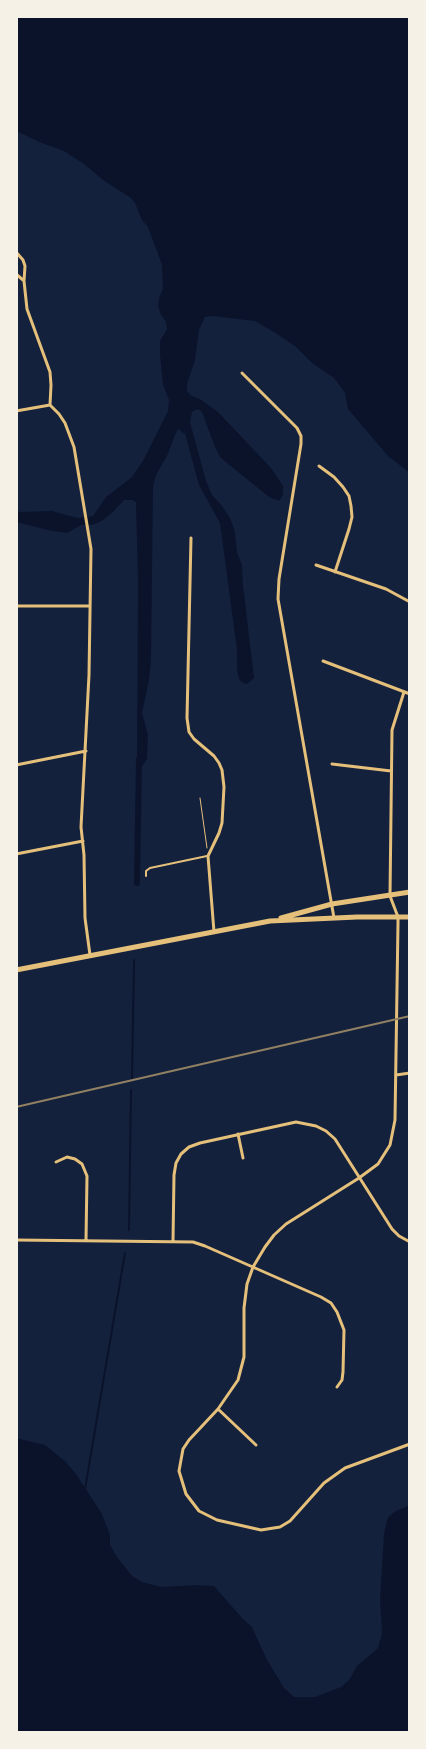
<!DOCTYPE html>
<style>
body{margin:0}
#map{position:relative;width:426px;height:1749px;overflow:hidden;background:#14213d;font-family:"Fira Sans Condensed",sans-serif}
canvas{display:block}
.frame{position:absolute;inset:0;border:18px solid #f6f1e7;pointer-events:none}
</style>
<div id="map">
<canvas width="426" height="1749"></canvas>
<div class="frame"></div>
</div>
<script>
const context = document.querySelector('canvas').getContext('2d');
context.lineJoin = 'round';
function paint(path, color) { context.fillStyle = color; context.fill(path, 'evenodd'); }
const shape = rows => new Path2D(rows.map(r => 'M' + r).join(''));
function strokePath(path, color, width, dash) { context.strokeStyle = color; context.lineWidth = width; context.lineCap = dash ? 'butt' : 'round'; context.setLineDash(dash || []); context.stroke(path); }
paint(shape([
 [16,16,410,16,410,473,388,456,348,409,345,393,334,378,312,363,295,346,277,334,255,321,212,316,205,317,199,330,195,360,187,384,187,391,192,396,200,399,218,412,271,468,283,486,283,495,279,501,269,497,227,463,220,457,215,447,202,412,198,409,192,412,190,422,206,481,212,495,222,506,230,518,235,532,237,552,242,565,243,585,254,678,247,684,243,683,239,679,237,670,237,650,220,523,199,485,185,434,178,429,175,435,167,456,156,475,153,487,151,660,149,680,142,713,148,735,147,759,142,766,139,766,137,763,137,755,138,583,136,502,132,500,124,500,112,513,100,522,92,525,81,525,67,533,52,531,16,522,16,512,52,511,78,518,93,516,106,497,132,477,144,459,168,411,169,400,163,385,160,355,160,341,167,329,166,322,161,315,158,306,159,298,163,288,162,265,148,227,142,220,135,203,131,198,103,180,84,164,64,151,39,142,16,131],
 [16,1438,45,1445,66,1462,76,1474,102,1514,110,1535,110,1545,117,1557,132,1576,142,1582,161,1587,196,1585,214,1586,243,1619,252,1627,266,1658,284,1688,294,1697,315,1697,341,1687,349,1680,357,1666,378,1648,382,1633,380,1599,384,1533,388,1517,396,1511,410,1505,410,1733,16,1733]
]), '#0b132b');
strokePath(shape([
 [132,1078,134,960],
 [129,1230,131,1090],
 [85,1489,125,1253]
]), '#0b132b', 2);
strokePath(shape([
 [137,883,139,759]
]), '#0b132b', 6);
strokePath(shape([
 [200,798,207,848]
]), '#e5c07b', 1);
strokePath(shape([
 [146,876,146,871,150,868,207,856]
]), '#e5c07b', 2);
strokePath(shape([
 [16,252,23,260,25,266,24,281,27,309,50,372,51,385,50,405],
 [16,274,23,280],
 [242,373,297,428,301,436,301,444,279,579,278,599,334,918],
 [50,405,59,414,65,423,74,447,91,549,89,675,81,827,84,855,85,918,90,955],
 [16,411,50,405],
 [319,466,334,477,343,487,349,496,351,506,352,517,349,529,335,572],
 [191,538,187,718,189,732,194,739,214,756,219,763,222,770,224,787,222,823,219,833,208,856,214,932],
 [316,565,386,589,410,602],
 [16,606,89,606],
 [323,661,410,694],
 [404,692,392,730,390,896,398,917,398,923,395,1120,390,1145,378,1164,359,1178,286,1224,274,1235,265,1247,253,1267,247,1284,244,1308,244,1357,238,1380,218,1409,189,1440,183,1449,179,1471,186,1494,199,1511,217,1520,261,1530,280,1527,290,1521,324,1483,345,1468,410,1444],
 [332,764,391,771],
 [16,765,86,751],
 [16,854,83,841],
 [396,1075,410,1073],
 [238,1134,243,1158],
 [56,1162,67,1157,75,1159,82,1164,87,1176,86,1240],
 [16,1240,193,1242,205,1246,321,1297,331,1303,337,1312,344,1330,343,1372,342,1380,337,1387],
 [173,1241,174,1175,176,1163,181,1154,189,1147,200,1143,296,1122,316,1126,326,1131,335,1139,392,1229,399,1236,410,1242],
 [218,1409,256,1445]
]), '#e5c07b', 3);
strokePath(shape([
 [281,918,332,904,410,892],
 [16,970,270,921,357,917,410,917]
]), '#e5c07b', 5);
strokePath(shape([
 [16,1107,410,1016]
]), '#918062', 2);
</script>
